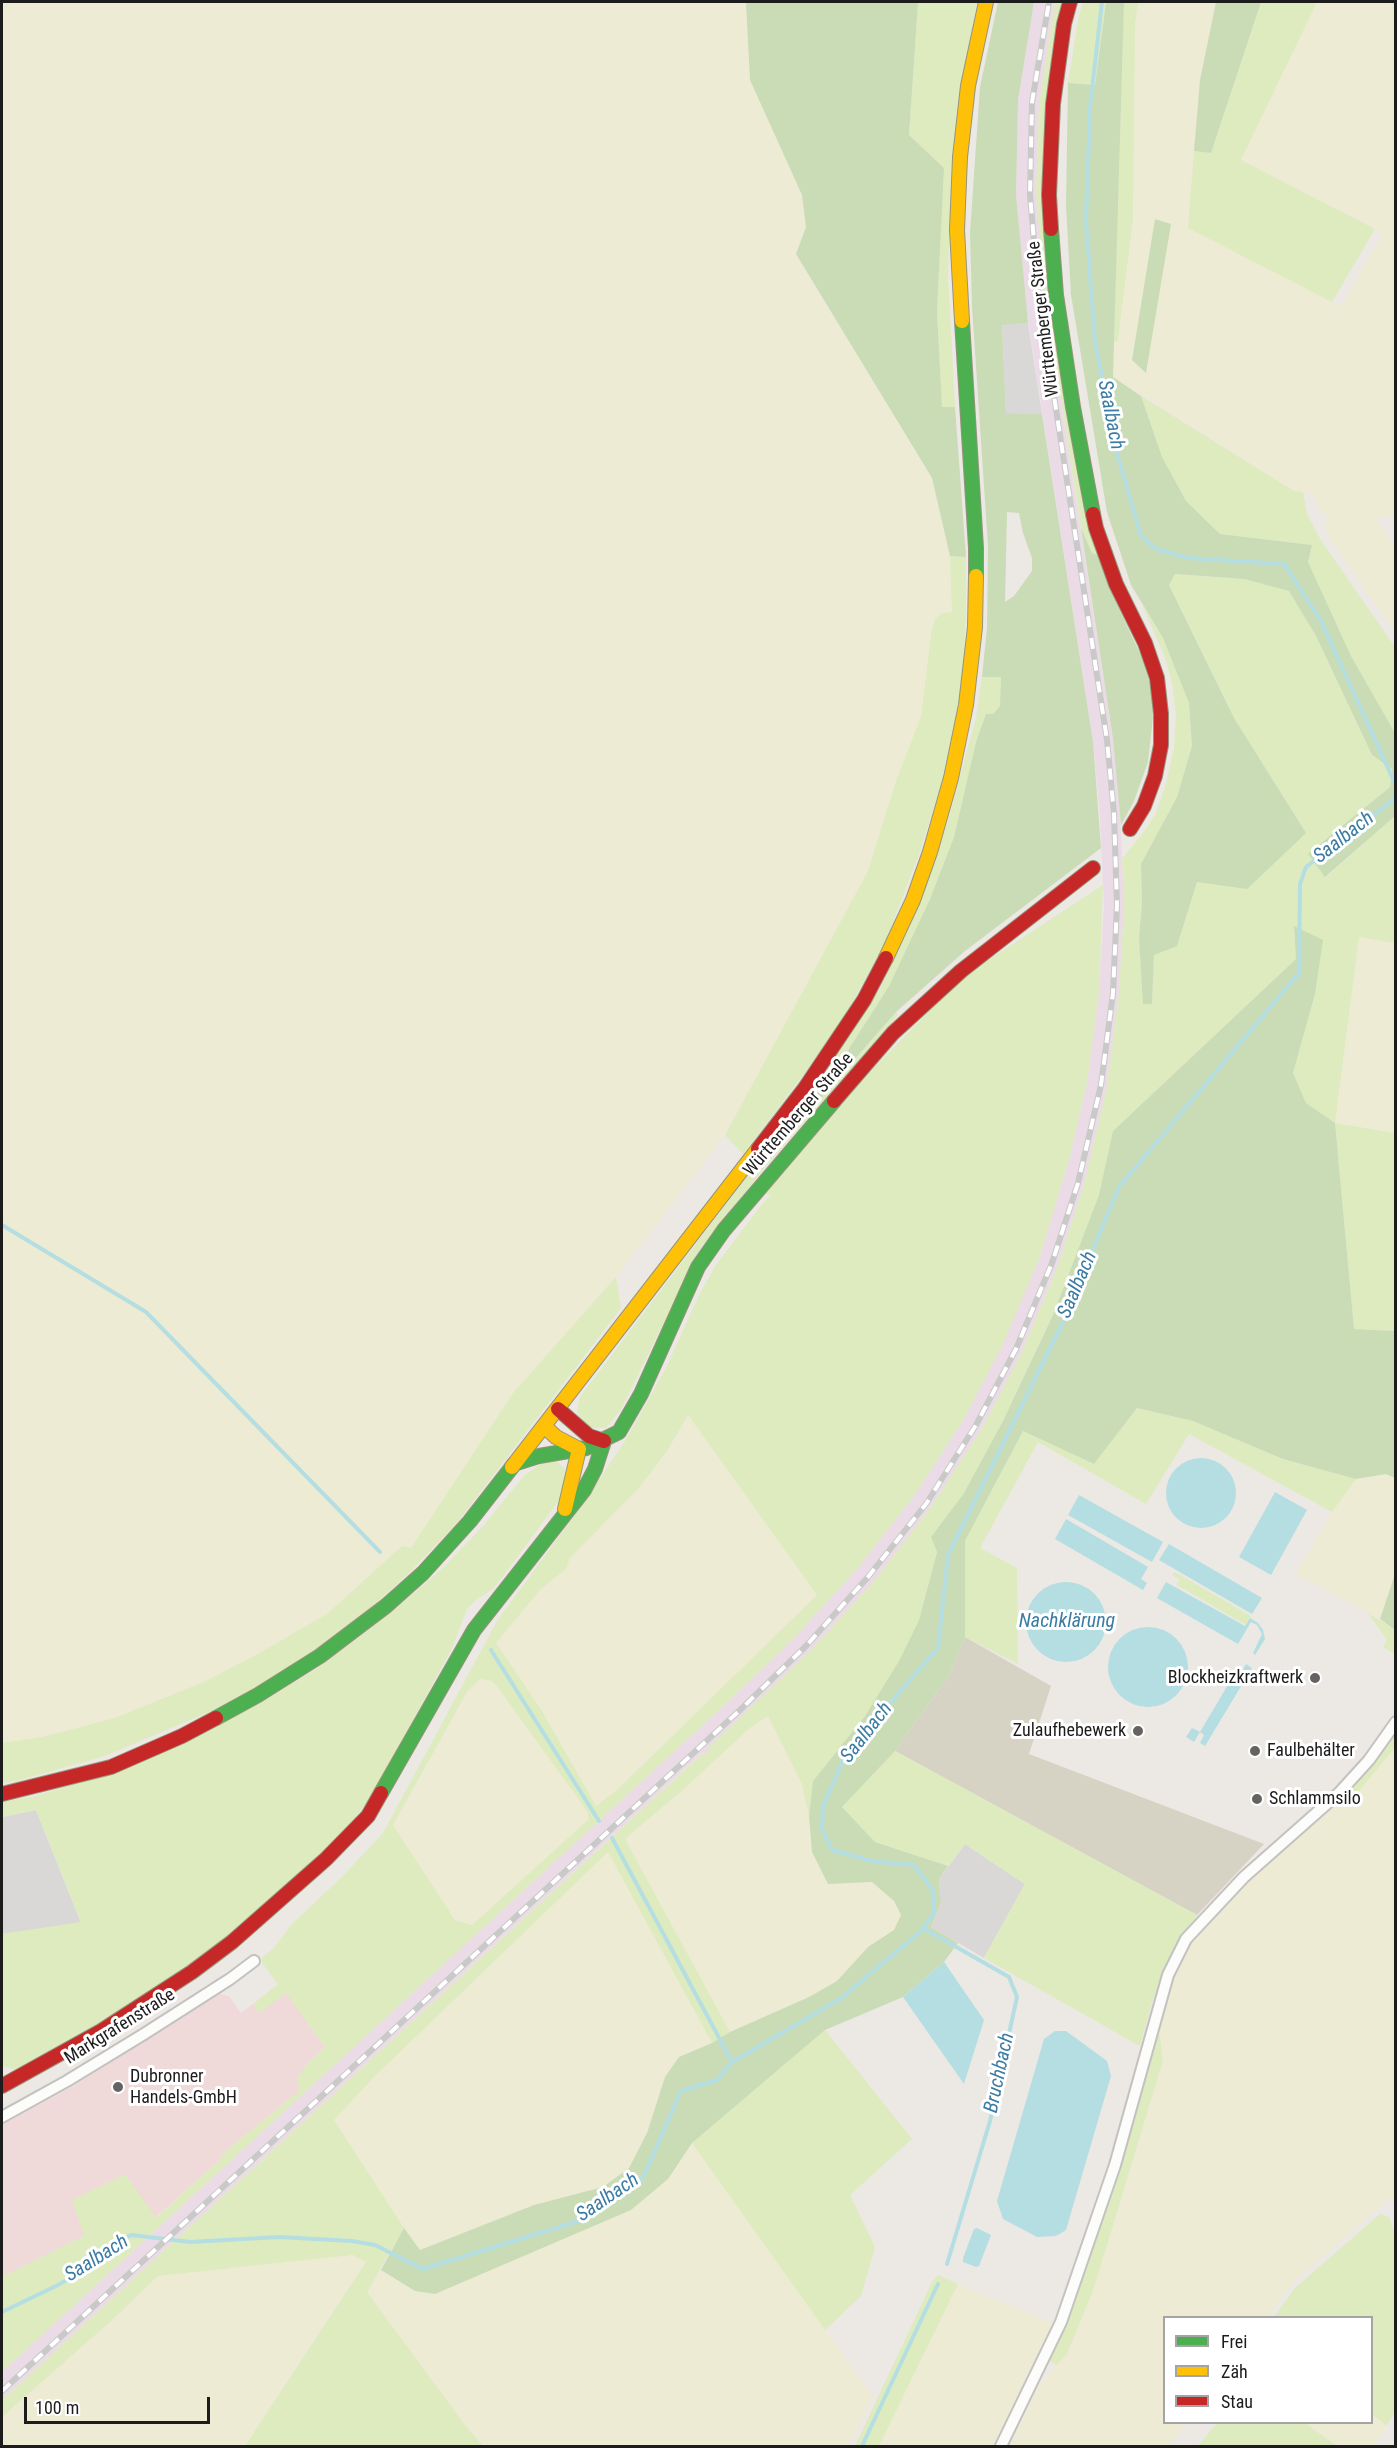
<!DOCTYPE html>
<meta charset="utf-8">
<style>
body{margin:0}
#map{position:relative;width:1397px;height:2448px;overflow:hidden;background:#ece8e4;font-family:"Roboto Condensed",sans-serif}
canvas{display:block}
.frame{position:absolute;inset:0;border:3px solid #1c1c1c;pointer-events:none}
.legend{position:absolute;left:1163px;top:2316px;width:210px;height:108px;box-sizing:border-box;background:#fff;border:2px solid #a4a4a4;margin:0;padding:8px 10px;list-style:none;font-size:18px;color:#1c1c1c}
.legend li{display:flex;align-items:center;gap:12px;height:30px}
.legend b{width:30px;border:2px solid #a4a4a4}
.scale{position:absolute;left:24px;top:2397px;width:186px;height:27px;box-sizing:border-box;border:3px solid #1c1c1c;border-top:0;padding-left:8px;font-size:18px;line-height:21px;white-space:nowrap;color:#1c1c1c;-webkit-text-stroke:4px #fff;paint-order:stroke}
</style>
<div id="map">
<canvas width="1397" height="2448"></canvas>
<div class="frame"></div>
<ul class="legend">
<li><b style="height:8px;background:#4caf50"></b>Frei</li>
<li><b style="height:8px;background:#ffc107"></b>Zäh</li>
<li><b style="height:8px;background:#c62828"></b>Stau</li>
</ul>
<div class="scale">100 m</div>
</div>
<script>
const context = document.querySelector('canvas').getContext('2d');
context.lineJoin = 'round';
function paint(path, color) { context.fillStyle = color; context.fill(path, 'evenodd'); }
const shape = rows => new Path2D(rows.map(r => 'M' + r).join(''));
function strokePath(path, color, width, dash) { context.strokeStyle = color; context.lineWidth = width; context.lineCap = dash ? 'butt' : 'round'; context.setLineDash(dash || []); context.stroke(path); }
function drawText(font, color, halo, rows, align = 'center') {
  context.font = font + ' "Roboto Condensed",sans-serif'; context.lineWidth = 6; context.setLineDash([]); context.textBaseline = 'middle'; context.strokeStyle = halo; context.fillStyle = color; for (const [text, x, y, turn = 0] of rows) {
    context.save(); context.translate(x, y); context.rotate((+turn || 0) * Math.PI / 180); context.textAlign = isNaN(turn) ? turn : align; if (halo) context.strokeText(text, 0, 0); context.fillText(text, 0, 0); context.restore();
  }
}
paint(shape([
 [1028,323,1042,414,1006,413,1002,324],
 [36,1810,81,1923,2,1934,2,1817],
 [965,1844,1025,1884,984,1958,931,1927,941,1903,939,1879]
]), '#dad8d6');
paint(shape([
 [286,1992,325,2047,308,2063,297,2079,299,2091,220,2156,221,2159,155,2218,125,2175,84,2236,2,2277,2,2125,72,2087,219,1994,229,1996,241,2013,253,2004,260,2012]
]), '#efd9d9');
paint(shape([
 [1034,2,1055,2,1039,103,1036,195,1045,299,1113,739,1120,813,1124,905,1119,993,1107,1086,1084,1185,1058,1265,1022,1352,982,1428,931,1507,874,1581,810,1651,708,1749,709,1751,705,1754,703,1752,2,2400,2,2372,730,1700,795,1637,857,1569,914,1496,964,1419,1039,1259,1069,1160,1087,1083,1099,992,1104,906,1100,815,1093,742,1025,300,1016,195,1018,100]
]), '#eadbe6');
paint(shape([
 [965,1637,1051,1686,1029,1754,1264,1844,1197,1915,895,1751,949,1675]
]), '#d6d3c5');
paint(shape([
 [2,2,747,2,750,80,802,195,806,227,796,255,932,478,950,556,952,613,935,619,931,634,921,717,896,781,868,871,725,1135,616,1277,513,1393,411,1548,402,1546,327,1614,256,1655,206,1681,115,1718,42,1737,2,1743],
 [1138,2,1216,2,1200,80,1188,228,1341,306,1383,233,1241,160,1317,2,1395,2,1396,515,1376,518,1395,547,1395,633,1327,534,1325,527,1328,516,1318,507,1313,493,1294,491,1113,377,1114,342,1118,341,1133,218,1135,25],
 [1359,937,1395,943,1395,1133,1335,1123],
 [688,1415,817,1595,617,1790,596,1807,542,1711,496,1643,541,1589,565,1569,570,1559,639,1488,667,1451],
 [1386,1474,1395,1478,1395,1574,1380,1619,1296,1574,1332,1512,1356,1479],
 [480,1679,492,1681,499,1689,587,1811,589,1819,472,1925,455,1920,393,1826,467,1692],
 [769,1716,802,1784,809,1816,812,1852,828,1883,872,1882,894,1901,901,1915,894,1930,868,1947,837,1981,809,1997,730,2032,624,1839,685,1788,751,1727],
 [1395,1748,1395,2208,1391,2197,1292,2283,1268,2317,1164,2318,1164,2422,1186,2423,1169,2446,1009,2446,1038,2386,1067,2354,1093,2291,1163,2061,1158,2023,1172,1979,1193,1940,1239,1889,1340,1801,1349,1803],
 [608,1851,712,2043,679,2057,665,2077,647,2133,629,2168,603,2187,534,2205,420,2250,396,2217,334,2120,375,2076],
 [692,2143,873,2397,848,2446,483,2446,465,2426,367,2292,381,2270,415,2291,435,2294,631,2210,668,2179],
 [353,2255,366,2261,245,2446,2,2446,2,2417,111,2321,158,2276],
 [958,2284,1053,2323,997,2446,879,2446],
 [1372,2414,1387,2426,1375,2446,1337,2446,1305,2423,1372,2422]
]), '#eeebd5');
paint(shape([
 [918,2,977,2,957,107,951,167,948,278,955,407,942,407,937,312,944,168,909,135],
 [1055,2,1061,2,1045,103,1042,195,1049,297,1065,409,1098,555,1092,553,1081,528,1045,299,1036,195,1039,103],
 [1083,2,1106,2,1095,86,1068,83,1079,15],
 [1124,2,1138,2,1135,25,1133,218,1118,341,1114,342],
 [1261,2,1317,2,1241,160,1375,229,1332,302,1188,228,1194,151,1211,153],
 [1141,396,1294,491,1303,492,1307,514,1320,539,1395,647,1395,735,1351,656,1308,562,1312,545,1220,534,1186,501,1162,457],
 [950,556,966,557,966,618,962,696,940,788,920,851,886,941,837,1030,743,1154,725,1135,868,871,896,781,921,717,931,634,935,619,942,613,952,612],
 [1175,574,1244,579,1289,591,1316,636,1372,755,1392,769,1390,787,1364,808,1326,877,1395,816,1395,943,1359,937,1335,1123,1395,1133,1395,1331,1354,1329,1335,1123,1306,1103,1293,1073,1315,994,1294,927,1296,959,1113,1131,1099,1195,1053,1315,1003,1421,964,1493,931,1537,937,1551,919,1620,899,1661,865,1716,813,1781,809,1816,802,1784,768,1716,751,1727,685,1788,625,1839,730,2032,712,2043,608,1852,375,2076,334,2120,404,2228,367,2292,465,2425,483,2446,245,2446,366,2262,353,2255,158,2276,111,2321,2,2417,2,2400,704,1752,706,1754,709,1751,707,1749,810,1651,874,1581,931,1507,982,1428,1022,1352,1058,1265,1084,1185,1107,1086,1119,993,1124,905,1122,859,1146,829,1156,813,1166,784,1174,748,1176,715,1172,682,1164,655,1141,603,1163,638,1189,703,1192,746,1177,797,1141,864,1142,903,1139,938,1144,1004,1152,1003,1154,955,1177,946,1197,882,1306,833,1234,718,1169,584],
 [982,677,1001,677,1000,706,993,714,986,715,976,742,954,837,930,899,889,986,847,1052,770,1155,896,1012,898,1015,765,1167,701,1248,621,1409,606,1428,589,1428,584,1425,577,1412,580,1397,824,1075,881,987,913,920,948,821,976,718],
 [1103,885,1099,992,1087,1083,1069,1160,1039,1259,1003,1344,964,1419,914,1496,857,1569,795,1637,730,1700,2,2372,2,2277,84,2236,72,2200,125,2174,156,2218,221,2159,220,2156,299,2091,297,2079,308,2063,325,2047,286,1993,259,2013,253,2004,278,1984,262,1963,262,1958,275,1947,291,1925,343,1876,383,1833,497,1621,580,1508,627,1438,667,1366,700,1293,716,1265,763,1203,771,1196,765,1193,853,1089,964,976],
 [688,1415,817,1595,617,1790,596,1806,542,1711,496,1643,541,1589,566,1569,570,1558,639,1488,667,1451],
 [480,1679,492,1681,499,1689,587,1811,589,1819,472,1925,455,1920,393,1825,467,1692],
 [616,1277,621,1308,456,1524,409,1573,361,1617,331,1640,273,1679,209,1712,105,1756,16,1781,2,1783,2,1743,42,1737,115,1718,206,1681,256,1655,327,1614,402,1546,411,1548,513,1393],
 [1137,1408,1193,1421,1283,1459,1356,1479,1332,1512,1189,1434,1146,1504,1038,1442,980,1548,1017,1568,1018,1664,965,1637,965,1541,1023,1431,1094,1464],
 [551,1460,558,1462,565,1470,567,1477,562,1496,501,1579,492,1590,477,1599,467,1609,452,1648,417,1713,374,1793,348,1827,310,1865,228,1938,195,1963,102,2023,22,2067,13,2069,2,2066,2,1934,81,1922,36,1810,2,1817,2,1802,32,1797,108,1774,168,1750,266,1700,314,1670,361,1636,415,1592,444,1567,484,1525,524,1476,543,1462],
 [1175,1572,1251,1616,1246,1625,1177,1585,1179,1579,1172,1575],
 [1368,1613,1395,1630,1395,1654,1383,1647,1387,1640],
 [1395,1731,1395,1748,1354,1797,1352,1786],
 [895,1751,1197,1915,1164,1975,1152,2002,1140,2046,984,1958,1025,1884,965,1844,948,1866,875,1842,842,1807],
 [1158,2023,1163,2061,1093,2291,1067,2354,1057,2365,1049,2361,1114,2189],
 [825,2030,912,2139,850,2195,875,2247,861,2296,825,2330,692,2143],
 [1380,2214,1389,2217,1396,2235,1396,2409,1387,2426,1372,2414,1372,2318,1274,2317,1295,2288],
 [938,2275,958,2284,879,2446,855,2446,932,2282],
 [1217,2423,1305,2423,1337,2446,1198,2446]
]), '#ddebbf');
paint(shape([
 [746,2,918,2,909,135,944,168,937,312,942,407,955,407,966,557,950,556,932,478,796,254,806,227,802,195,750,80],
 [998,2,1034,2,1018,100,1016,195,1028,323,1002,325,1006,413,1042,414,1093,742,1101,848,965,951,896,1012,763,1164,847,1052,889,986,930,899,954,837,976,742,986,714,993,714,1000,706,1001,677,982,677,987,628,988,546,972,306,970,233,980,87],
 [1007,512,1019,513,1023,533,1032,558,1032,571,1014,596,1005,602],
 [1106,2,1124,2,1113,377,1141,396,1162,457,1186,501,1220,534,1312,545,1308,562,1351,656,1396,735,1395,816,1325,877,1308,854,1390,787,1392,769,1372,755,1316,636,1289,591,1244,579,1175,574,1169,585,1234,718,1306,833,1247,889,1197,882,1177,946,1154,955,1152,1004,1143,1004,1139,938,1142,903,1141,864,1177,797,1192,746,1189,703,1163,638,1131,585,1107,512,1071,295,1066,205,1068,83,1095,85],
 [1216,2,1261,2,1211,153,1194,151,1200,80],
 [1155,219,1171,224,1146,373,1132,360],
 [1081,528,1092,553,1098,555,1114,598,1142,658,1151,687,1153,717,1148,762,1134,801,1121,825,1113,739],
 [1294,926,1323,940,1315,994,1293,1073,1306,1103,1335,1123,1354,1329,1395,1331,1395,1478,1386,1474,1356,1479,1283,1459,1193,1421,1137,1408,1094,1464,1023,1431,965,1541,965,1637,949,1675,895,1751,842,1807,875,1842,948,1866,939,1879,941,1903,931,1927,958,1943,944,1962,903,1997,825,2030,692,2143,668,2179,631,2210,435,2294,415,2291,381,2270,404,2228,420,2250,534,2205,603,2187,629,2168,647,2133,665,2077,679,2057,712,2043,730,2032,809,1997,837,1981,868,1947,894,1930,901,1915,894,1901,872,1882,828,1884,812,1852,809,1816,813,1781,865,1716,899,1661,919,1620,937,1552,931,1537,964,1493,1003,1421,1053,1315,1099,1195,1113,1131,1296,959],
 [1395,1574,1395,1630,1380,1619]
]), '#c9dcb6');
paint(shape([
 '1166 1493a35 35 0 1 1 70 0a35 35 0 1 1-70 0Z',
 [1275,1492,1307,1510,1271,1575,1239,1557],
 [1079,1495,1163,1542,1152,1562,1068,1515],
 [1066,1519,1148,1567,1141,1579,1147,1583,1143,1590,1055,1539],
 [1169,1544,1262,1598,1252,1614,1159,1560],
 '1026 1622a40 40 0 1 1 80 0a40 40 0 1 1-80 0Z',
 [1166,1582,1245,1626,1250,1618,1258,1623,1263,1630,1265,1639,1255,1655,1253,1653,1262,1634,1257,1625,1251,1622,1238,1644,1157,1598],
 '1108 1667a40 40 0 1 1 80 0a40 40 0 1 1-80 0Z',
 [1246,1664,1252,1668,1205,1746,1200,1743,1204,1735,1200,1732,1194,1742,1186,1737,1192,1728,1200,1732,1232,1678,1237,1680],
 [944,1962,984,2020,964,2084,903,1997],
 [1055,2031,1066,2031,1107,2061,1111,2076,1066,2230,1056,2236,1037,2237,1003,2219,997,2201,1044,2039],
 [977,2228,991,2235,979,2266,976,2267,963,2262,963,2258,974,2229]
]), '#b4dee2');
strokePath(shape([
 [1102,2,1090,107,1086,221,1095,341,1115,446,1141,536,1156,549,1188,558,1284,564,1321,621,1396,786],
 [2,1225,146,1312,380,1552],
 [491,1650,599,1821],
 [612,1838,732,2062],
 [923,1928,1009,1977,1017,1997,990,2121,947,2264],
 [2,2312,56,2286,85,2270,109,2247,131,2235,190,2242,279,2237,352,2241,375,2245,423,2269,582,2220,642,2180,681,2091,717,2080,732,2062,840,1999,920,1932,933,1915,933,1891,914,1865,872,1861,832,1850,822,1829,823,1806,846,1754,938,1648,948,1555,1061,1326,1119,1187,1299,973,1300,884,1306,867,1394,799,1396,788],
 [862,2446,938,2284]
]), '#b4dee2', 4);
const street = shape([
 [2,2117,67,2081,144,2034,230,1979,254,1961],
 [1001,2446,1061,2322,1115,2165,1168,1975,1186,1939,1244,1877,1339,1793,1369,1760,1396,1722]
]);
const fast = shape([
 [1051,229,1056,295,1073,407,1093,514],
 [962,321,976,548,976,576],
 [514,1464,539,1456,586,1448,619,1432,641,1394,698,1267,724,1230,834,1101],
 [216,1718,258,1695,320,1656,386,1606,423,1573,470,1521,512,1467],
 [381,1793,474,1630,584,1490,595,1469,604,1441]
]);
const slow = shape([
 [962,321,957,230,960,157,968,86,986,2],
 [886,958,913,900,930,852,951,778,966,705,975,627,976,576],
 [544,1426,556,1437,579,1449],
 [512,1467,758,1149],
 [565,1509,579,1449]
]);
const jam = shape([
 [1051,229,1049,195,1053,104,1064,24,1070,2],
 [1093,514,1096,528,1116,584,1145,643,1157,678,1161,714,1161,745,1155,776,1144,806,1130,829],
 [834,1101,893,1033,961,971,1093,868],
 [758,1149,805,1088,864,1000,886,958],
 [558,1409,589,1436,604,1441],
 [2,1794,111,1767,182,1736,216,1718],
 [2,2086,101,2031,192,1972,232,1942,326,1859,368,1816,381,1793]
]);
strokePath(street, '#c4c2c0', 14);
strokePath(fast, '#96947c', 16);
strokePath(slow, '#96947c', 16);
strokePath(jam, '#96947c', 16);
strokePath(street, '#fcfcfb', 10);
strokePath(fast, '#4caf50', 14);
strokePath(slow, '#ffc107', 14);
strokePath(jam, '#c62828', 14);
const rail = shape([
 [2,2391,740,1710,806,1646,868,1577,926,1504,976,1425,1016,1349,1052,1263,1078,1183,1101,1085,1113,993,1117,905,1114,814,1107,740,1039,299,1030,195,1032,102,1049,2]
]);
strokePath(rail, '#c9c9c8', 6);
strokePath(rail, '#fff', 4, [11]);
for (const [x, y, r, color] of [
 [1315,1678,6,"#656362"],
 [1138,1731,6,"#656362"],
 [1255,1751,6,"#656362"],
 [1257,1799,6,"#656362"],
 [118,2087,6,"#656362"]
]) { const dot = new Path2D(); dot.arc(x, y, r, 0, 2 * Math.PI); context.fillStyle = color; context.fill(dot); strokePath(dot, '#fff', 2); }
drawText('18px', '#1c1c1c', '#fff', [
 ["Württemberger Straße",1044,319,-97],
 ["Württemberger Straße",799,1115,-49],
 ["Markgrafenstraße",120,2027,-32]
]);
drawText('18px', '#1c1c1c', '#fff', [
 ["Blockheizkraftwerk",1303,1678,"right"],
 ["Zulaufhebewerk",1126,1731,"right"],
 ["Faulbehälter",1267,1751],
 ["Schlammsilo",1269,1799],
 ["Dubronner",130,2077],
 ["Handels-GmbH",130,2098]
], 'left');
drawText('italic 20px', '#3b7ca4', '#fff', [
 ["Saalbach",1110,415,79],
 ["Saalbach",1344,838,-38],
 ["Saalbach",1078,1285,-67],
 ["Nachklärung",1067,1622],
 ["Saalbach",867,1733,-52],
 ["Bruchbach",1000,2073,-78],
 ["Saalbach",608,2198,-34],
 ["Saalbach",97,2259,-32]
]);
</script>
